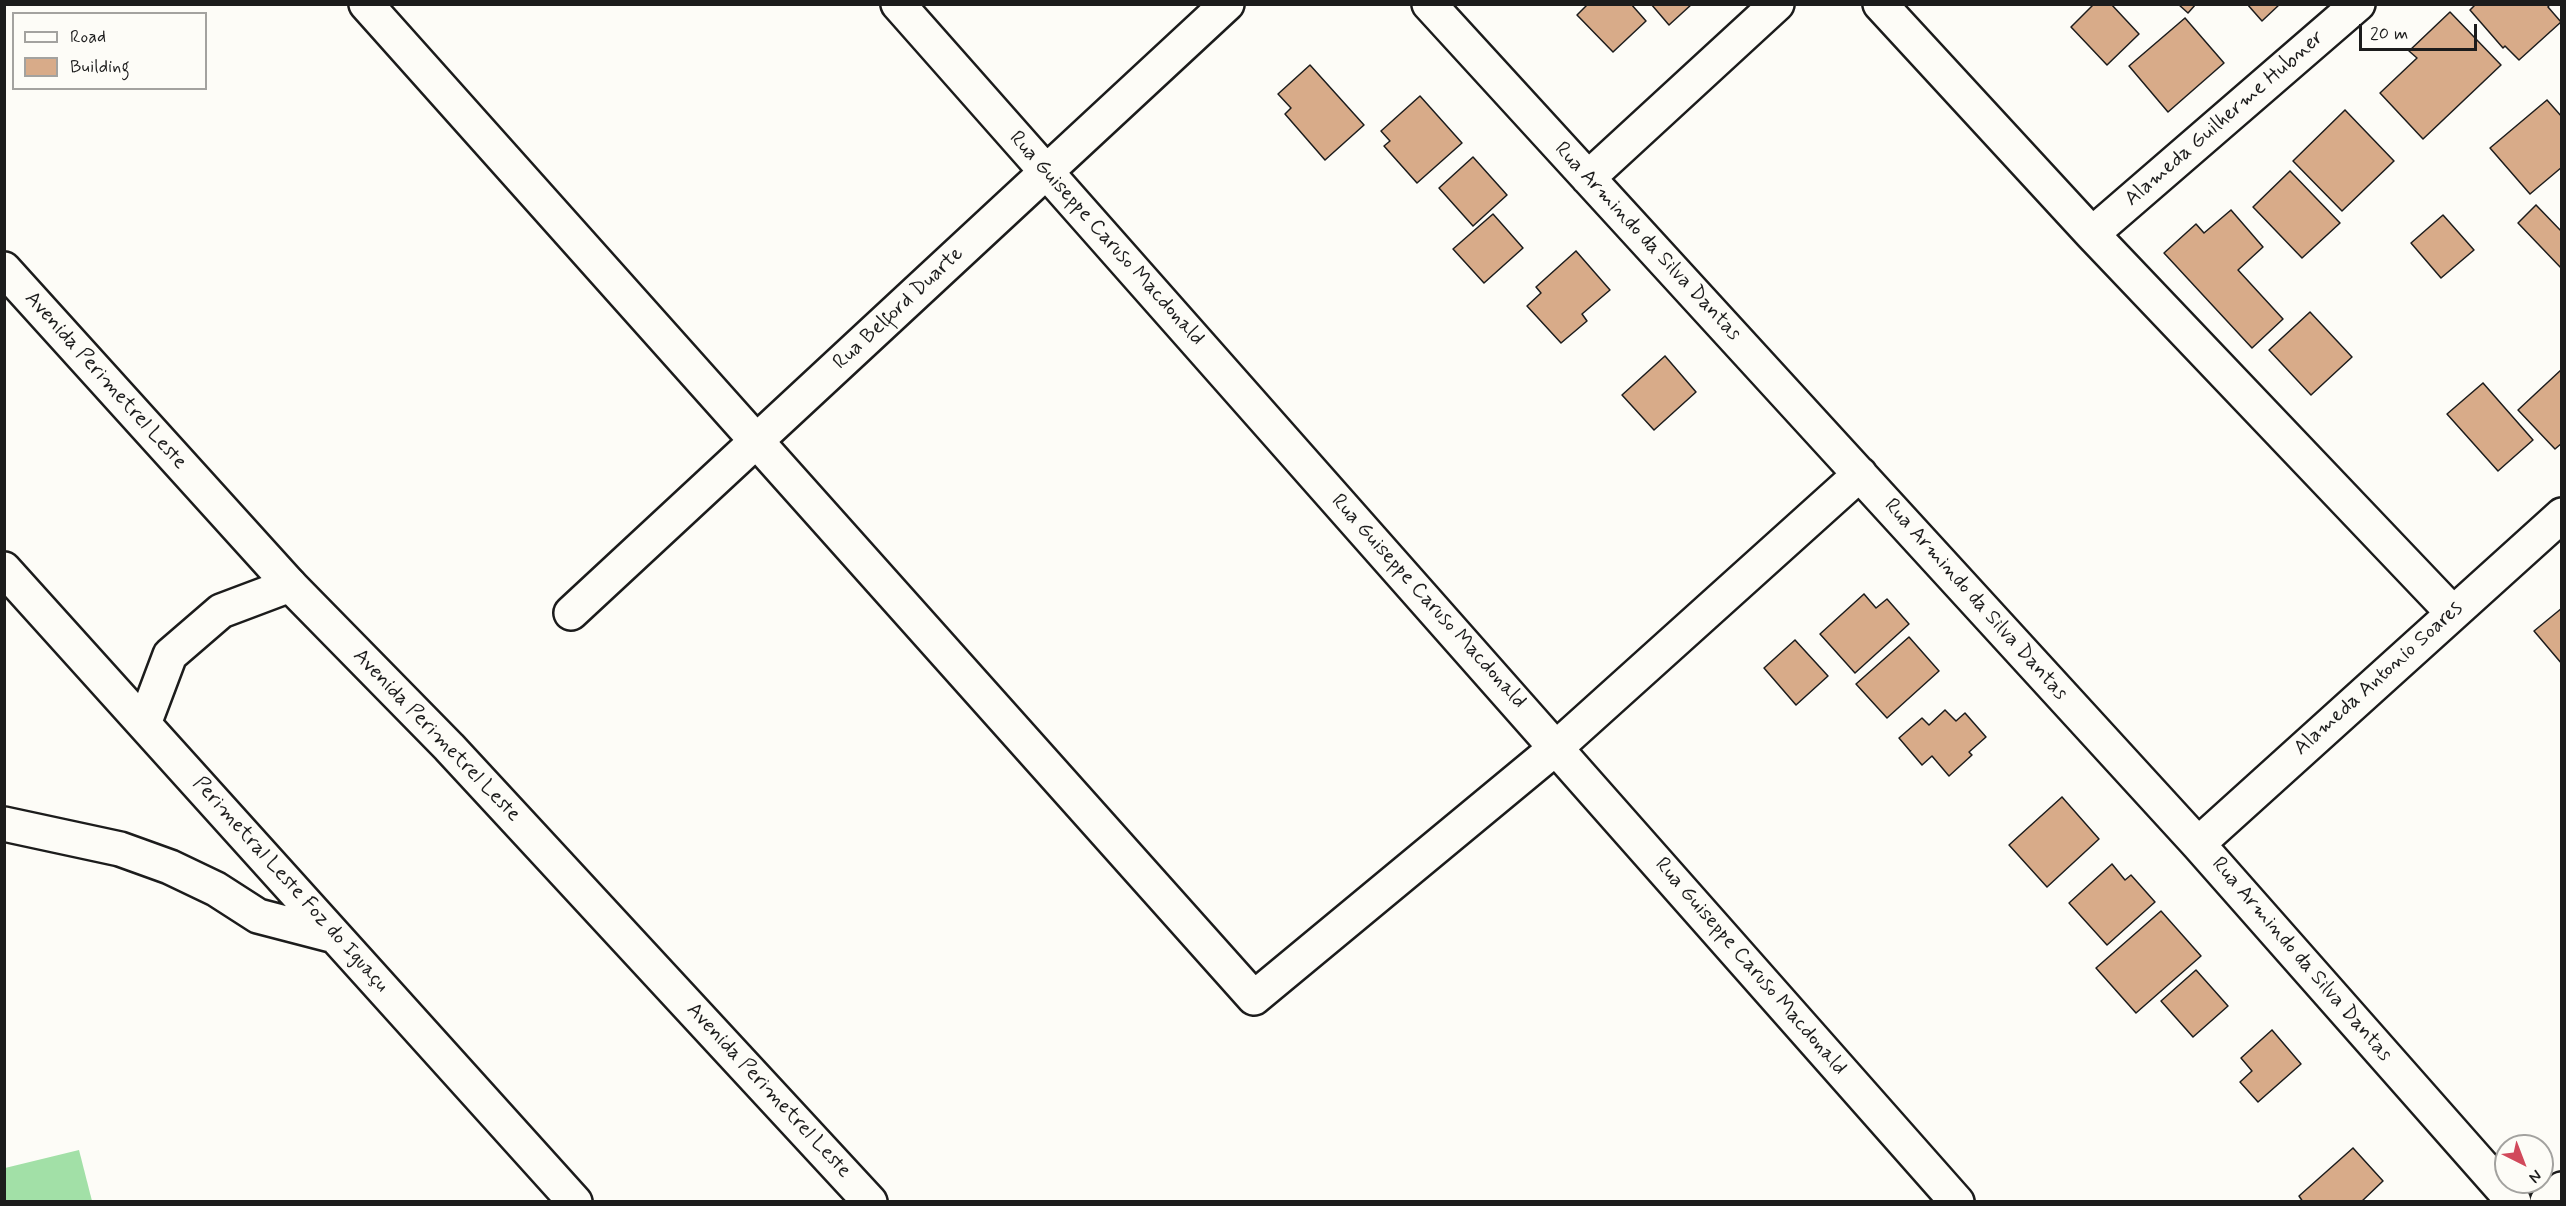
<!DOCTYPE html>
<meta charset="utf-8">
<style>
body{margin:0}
#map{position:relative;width:2566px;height:1206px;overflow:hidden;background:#fdfcf7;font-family:Mynerve,sans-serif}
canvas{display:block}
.frame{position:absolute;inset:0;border:6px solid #1c1c1c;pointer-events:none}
.legend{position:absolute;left:12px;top:12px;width:195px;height:78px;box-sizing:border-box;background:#fdfcf7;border:2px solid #a3a29f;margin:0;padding:8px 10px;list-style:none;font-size:18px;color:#1c1c1c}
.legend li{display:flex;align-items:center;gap:12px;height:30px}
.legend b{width:30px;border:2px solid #a3a29f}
.north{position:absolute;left:2494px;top:1134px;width:60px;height:60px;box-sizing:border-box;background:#fdfcf7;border:2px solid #a3a29f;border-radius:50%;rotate:138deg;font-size:16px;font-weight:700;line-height:24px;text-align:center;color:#1c1c1c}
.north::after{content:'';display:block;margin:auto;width:21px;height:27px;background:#d1495b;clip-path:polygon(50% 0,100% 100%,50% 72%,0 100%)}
.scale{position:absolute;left:2359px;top:24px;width:118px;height:27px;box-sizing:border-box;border:3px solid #1c1c1c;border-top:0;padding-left:8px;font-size:18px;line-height:21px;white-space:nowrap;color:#1c1c1c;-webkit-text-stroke:4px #fdfcf7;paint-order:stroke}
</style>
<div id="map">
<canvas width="2566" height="1206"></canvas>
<div class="frame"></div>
<ul class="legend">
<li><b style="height:8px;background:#fdfcf7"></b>Road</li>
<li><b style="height:16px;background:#d8ab89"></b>Building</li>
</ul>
<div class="north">N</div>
<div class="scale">20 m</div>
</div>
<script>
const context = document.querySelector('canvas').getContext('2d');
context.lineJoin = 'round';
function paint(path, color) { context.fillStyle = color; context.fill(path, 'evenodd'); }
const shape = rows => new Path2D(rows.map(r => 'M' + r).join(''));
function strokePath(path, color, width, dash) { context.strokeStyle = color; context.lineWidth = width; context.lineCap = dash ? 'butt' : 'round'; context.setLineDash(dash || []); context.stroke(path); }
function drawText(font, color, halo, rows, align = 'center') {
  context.font = font + ' Mynerve,sans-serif'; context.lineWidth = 4.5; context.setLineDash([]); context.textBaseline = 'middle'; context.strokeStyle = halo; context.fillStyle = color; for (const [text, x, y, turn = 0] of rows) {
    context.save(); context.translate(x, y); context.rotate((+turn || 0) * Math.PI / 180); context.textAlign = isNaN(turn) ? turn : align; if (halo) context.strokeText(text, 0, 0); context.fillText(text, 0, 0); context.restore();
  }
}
paint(shape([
 [79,1150,92,1201,5,1201,5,1168]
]), '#a2e0a7');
const building = shape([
 [1588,4,1631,4,1646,21,1613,52,1577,15,1588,4],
 [1651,4,1692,4,1669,25,1651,4],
 [2094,4,2111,4,2139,34,2107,65,2071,27,2094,4],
 [2178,4,2196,4,2188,13,2178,4],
 [2247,4,2280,4,2262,21,2247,4],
 [2476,4,2550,4,2548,7,2561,22,2519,60,2505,46,2503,48,2470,10,2476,4],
 [2450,12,2501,65,2423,139,2380,93,2417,58,2409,51,2450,12],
 [2185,18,2224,63,2168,112,2129,66,2185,18],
 [1310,65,1364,125,1325,160,1285,114,1291,108,1278,94,1310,65],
 [1420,96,1462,143,1417,183,1384,146,1390,141,1381,131,1420,96],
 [2547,100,2562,117,2562,167,2530,194,2490,148,2547,100],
 [2345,110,2394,161,2342,211,2293,161,2345,110],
 [1473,157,1507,195,1473,226,1439,188,1473,157],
 [2290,171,2340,223,2302,258,2253,207,2290,171],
 [2536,205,2562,232,2562,269,2518,223,2536,205],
 [2231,210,2263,247,2238,270,2283,319,2252,348,2164,253,2196,224,2204,233,2231,210],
 [1493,214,1523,248,1484,283,1453,249,1493,214],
 [2443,215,2474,250,2441,278,2411,243,2443,215],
 [1576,251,1610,290,1582,314,1587,321,1561,343,1527,306,1541,293,1536,287,1576,251],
 [2310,312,2352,357,2311,395,2269,350,2310,312],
 [1665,356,1696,392,1654,430,1622,395,1665,356],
 [2562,369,2562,443,2555,449,2518,410,2562,369],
 [2483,383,2533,440,2498,471,2447,414,2483,383],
 [1864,594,1876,608,1887,599,1909,624,1855,673,1820,634,1864,594],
 [2562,608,2562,664,2534,631,2562,608],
 [1909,637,1939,671,1887,718,1856,684,1909,637],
 [1795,640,1828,676,1796,705,1764,668,1795,640],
 [1945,710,1956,721,1965,713,1986,737,1969,752,1972,755,1949,776,1932,756,1922,765,1899,738,1922,718,1929,725,1945,710],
 [2062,797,2099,839,2047,887,2009,845,2062,797],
 [2112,864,2125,880,2131,875,2155,902,2107,945,2069,903,2112,864],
 [2161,911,2201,956,2136,1013,2096,968,2161,911],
 [2196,970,2228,1006,2193,1037,2161,1001,2196,970],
 [2272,1030,2301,1064,2258,1102,2240,1082,2252,1071,2241,1058,2272,1030],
 [2353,1148,2383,1181,2361,1202,2303,1202,2299,1196,2353,1148]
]);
paint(building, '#d8ab89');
strokePath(building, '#1c1c1c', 1.5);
const minor = shape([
 [366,4,1254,998,1557,747,1860,474],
 [898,4,1957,1202],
 [1429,4,2198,844,2514,1202],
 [1880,4,2092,234,2452,612],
 [1588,178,1777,4],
 [2092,234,2358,4],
 [571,613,1227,4],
 [2198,844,2562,515],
 [2547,1202,2562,1189]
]);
const tertiary = shape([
 [4,269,290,585,449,747,870,1202]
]);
const trunk = shape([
 [4,569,575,1202],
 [144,724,170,655,221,611,290,585],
 [4,824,120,849,170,867,216,889,258,916,335,936]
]);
strokePath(minor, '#1c1c1c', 38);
strokePath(tertiary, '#1c1c1c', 38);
strokePath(trunk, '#1c1c1c', 38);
strokePath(minor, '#fdfcf7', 33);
strokePath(tertiary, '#fdfcf7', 33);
strokePath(trunk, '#fdfcf7', 33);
drawText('21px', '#1c1c1c', '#fdfcf7', [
 ["Alameda Guilherme Hubner",2225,119,-41],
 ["Rua Guiseppe Caruso Macdonald",1106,239,48],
 ["Rua Armindo da Silva Dantas",1647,242,47],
 ["Rua Belford Duarte",899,309,-43],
 ["Avenida Perimetrel Leste",105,381,48],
 ["Rua Armindo da Silva Dantas",1975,600,48],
 ["Rua Guiseppe Caruso Macdonald",1428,602,48],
 ["Alameda Antonio Soares",2379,679,-42],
 ["Avenida Perimetrel Leste",436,736,46],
 ["Perimetral Leste Foz do Iguaçu",290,885,48],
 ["Rua Armindo da Silva Dantas",2301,960,49],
 ["Rua Guiseppe Caruso Macdonald",1750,967,49],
 ["Avenida Perimetrel Leste",768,1091,47]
]);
</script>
